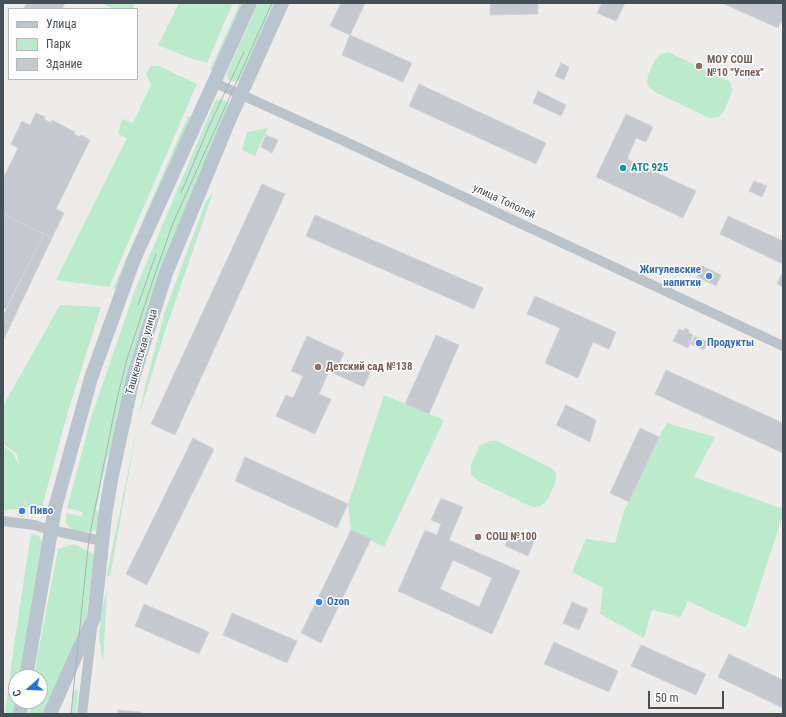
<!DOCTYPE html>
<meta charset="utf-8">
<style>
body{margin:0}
#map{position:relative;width:786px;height:717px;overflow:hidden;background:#eeebeb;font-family:"Roboto Condensed",sans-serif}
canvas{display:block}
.frame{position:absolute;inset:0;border:4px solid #454f57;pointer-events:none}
.legend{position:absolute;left:8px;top:8px;width:130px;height:72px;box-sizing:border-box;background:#fff;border:1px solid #b5b9bc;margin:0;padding:5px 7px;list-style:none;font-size:12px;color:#454f57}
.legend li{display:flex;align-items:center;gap:8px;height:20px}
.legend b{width:20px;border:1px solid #b5b9bc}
.north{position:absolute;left:8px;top:669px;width:40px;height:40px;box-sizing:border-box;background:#fff;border:1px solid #b5b9bc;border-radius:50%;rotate:250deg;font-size:11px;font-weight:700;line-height:16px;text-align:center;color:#454f57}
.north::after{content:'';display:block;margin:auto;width:14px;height:18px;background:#2473cf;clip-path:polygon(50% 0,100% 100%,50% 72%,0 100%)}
.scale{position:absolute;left:648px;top:691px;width:76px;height:18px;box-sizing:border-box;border:2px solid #454f57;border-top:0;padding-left:5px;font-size:12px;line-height:14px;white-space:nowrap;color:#454f57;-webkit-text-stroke:3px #fff;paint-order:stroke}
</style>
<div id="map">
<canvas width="786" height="717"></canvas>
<div class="frame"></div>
<ul class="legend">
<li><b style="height:5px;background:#bac4cf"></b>Улица</li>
<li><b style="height:11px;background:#bbeacc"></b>Парк</li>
<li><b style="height:11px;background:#c5c8ce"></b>Здание</li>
</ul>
<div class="north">С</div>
<div class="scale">50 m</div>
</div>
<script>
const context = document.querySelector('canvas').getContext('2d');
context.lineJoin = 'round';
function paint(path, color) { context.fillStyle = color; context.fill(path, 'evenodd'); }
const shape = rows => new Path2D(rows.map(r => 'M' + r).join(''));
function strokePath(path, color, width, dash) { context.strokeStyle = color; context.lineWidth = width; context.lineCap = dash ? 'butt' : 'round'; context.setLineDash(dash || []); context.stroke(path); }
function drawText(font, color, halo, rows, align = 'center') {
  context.font = font + ' "Roboto Condensed",sans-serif'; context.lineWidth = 3; context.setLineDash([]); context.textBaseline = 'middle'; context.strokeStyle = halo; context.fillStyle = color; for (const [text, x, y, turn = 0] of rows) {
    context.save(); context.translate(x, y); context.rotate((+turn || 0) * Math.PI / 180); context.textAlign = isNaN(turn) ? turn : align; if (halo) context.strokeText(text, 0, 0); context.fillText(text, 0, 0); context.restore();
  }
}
paint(shape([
 [101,3,135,3,132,9,114,9],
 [179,3,233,3,207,63,190,58,158,45],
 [240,3,246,3,215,69,210,70],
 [258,3,279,3,241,82,228,80,227,73],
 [668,52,729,81,731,84,732,92,724,111,719,117,711,118,707,117,655,92,649,87,647,84,648,75,655,60,661,54],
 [151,66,159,66,197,84,109,287,56,280,127,138,118,134,122,119,133,123,151,85,146,74],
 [221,99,228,102,233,112,180,232,113,454,107,458,96,510,102,521,96,531,85,532,72,530,66,523,66,513,82,517,83,512,67,508,91,418,135,290,215,101],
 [188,116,194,118,119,288,113,289],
 [268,128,255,156,242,150,247,132],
 [213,193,164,334,139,416,145,386,165,311,206,201],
 [60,305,101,307,68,411,42,507,35,510,26,506,25,501,23,509,3,510,3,446,13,453,19,466,17,454,3,443,3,406],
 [384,395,444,420,384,547,351,530,348,504],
 [667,423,715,437,694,477,783,509,783,515,746,628,688,601,680,617,652,610,644,638,600,614,603,588,572,572,586,539,615,543,624,511,629,502,659,437],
 [137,428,110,576,108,576,107,574],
 [491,441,497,441,553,469,556,473,556,478,555,483,547,500,541,506,535,507,530,506,478,481,471,474,471,464,479,447,482,444],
 [31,534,38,535,44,544,21,677,16,677,16,701,14,714,5,714,15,638],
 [74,544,94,554,86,620,44,714,29,714,31,701,40,701,40,677,34,677,38,653,58,549],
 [107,590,103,662,99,638,102,608],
 [78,689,76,714,71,714,73,692]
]), '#bbeacc');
const building = shape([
 [26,3,65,3,62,9,24,9,26,3],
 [341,3,365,3,350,35,330,26,341,3],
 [490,3,538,3,538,14,490,15,490,3],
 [602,3,625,3,616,21,597,13,602,3],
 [722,3,783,3,783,17,778,28,722,3],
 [350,35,412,63,403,82,342,55,350,35],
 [561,63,569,67,564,80,555,76,561,63],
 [419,84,546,143,536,164,409,106,419,84],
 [538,91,566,105,561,116,533,103,538,91],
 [36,113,45,117,44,119,51,123,52,120,75,132,74,134,80,137,81,135,90,140,56,209,64,213,52,238,3,214,3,179,18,148,11,144,22,121,30,125,36,113],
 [626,114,653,127,646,142,636,138,627,159,696,191,683,218,596,177,626,114],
 [266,135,278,140,272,153,261,147,266,135],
 [754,181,767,186,762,197,749,191,754,181],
 [262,184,285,194,175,435,151,424,262,184],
 [3,214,44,234,6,309,3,308,3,214],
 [315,215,483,288,474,309,306,236,315,215],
 [728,216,783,241,783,264,720,234,728,216],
 [44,234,52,238,11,324,3,320,3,316,44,234],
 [702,266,721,275,716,286,697,277,702,266],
 [783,271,783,287,777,284,783,271],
 [535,296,616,332,609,349,593,342,578,378,545,363,560,328,527,314,535,296],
 [3,320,11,324,3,341,3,320],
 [685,328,689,330,688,332,693,335,688,348,673,341,679,329,684,331,685,328],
 [436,335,459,345,429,414,405,404,436,335],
 [307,336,344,353,337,368,349,373,354,362,371,370,364,387,329,371,319,394,331,399,315,434,276,416,286,395,293,398,303,376,291,371,307,336],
 [695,336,708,342,704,350,691,344,695,336],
 [666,370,783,423,783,453,655,394,666,370],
 [566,405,596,420,590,442,556,425,566,405],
 [640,428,659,437,629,502,610,493,640,428],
 [193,438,214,449,147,585,126,574,193,438],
 [245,457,348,504,337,528,235,481,245,457],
 [441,498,463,507,449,540,520,571,492,634,398,591,425,530,437,535,441,524,431,520,441,498],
 [453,560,492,578,479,607,440,589,453,560],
 [21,505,26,506,23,517,18,515,21,505],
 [351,530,371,539,321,643,301,633,351,530],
 [511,530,535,539,528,556,505,546,511,530],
 [572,602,588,609,579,630,563,623,572,602],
 [144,604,209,632,199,654,135,626,144,604],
 [232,613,297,641,287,663,223,635,232,613],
 [554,642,618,671,609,692,544,664,554,642],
 [641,645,706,674,696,695,631,666,641,645],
 [729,654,783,680,783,708,718,677,729,654],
 [118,710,141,712,141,714,118,714,118,710]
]);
paint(building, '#c5c8ce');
strokePath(building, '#d0d2d7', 1);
strokePath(shape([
 [213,82,346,142,783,346],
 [3,521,34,525,51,530,102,541],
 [82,714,92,629]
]), '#bac3ca', 10);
strokePath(shape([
 [26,677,55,508,91,378,134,259,250,3],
 [20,714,22,701],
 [50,714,77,653,94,618,105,516,111,480,133,378,166,273,228,123,282,3]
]), '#bac4cf', 14);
strokePath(shape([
 [181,193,210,124,244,52],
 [138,305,156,254],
 [71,714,89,538,117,399,127,359,154,277,173,223,272,3]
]), '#aeb1b6', 1);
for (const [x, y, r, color] of [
 [699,66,4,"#8d6e63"],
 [623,168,4,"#0f9aa8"],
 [709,276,4,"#3f7fe0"],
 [699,343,4,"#3f7fe0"],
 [318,367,4,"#8d6e63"],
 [22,511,4,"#3f7fe0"],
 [478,537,4,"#8d6e63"],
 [319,602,4,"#3f7fe0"]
]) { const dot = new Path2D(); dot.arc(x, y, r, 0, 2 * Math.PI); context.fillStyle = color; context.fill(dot); strokePath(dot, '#fff', 1.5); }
drawText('bold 11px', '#785e54', '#fff', [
 ["МОУ СОШ",707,60],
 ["№10 \"Успех\"",707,73],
 ["Детский сад №138",326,367],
 ["СОШ №100",486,537]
], 'left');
drawText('bold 11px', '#0d838f', '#fff', [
 ["АТС 925",631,168]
], 'left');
drawText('11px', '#454f57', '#fff', [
 ["улица Тополей",504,202,25],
 ["Ташкентская улица",142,352,-74]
]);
drawText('bold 11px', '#366cbe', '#fff', [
 ["Жигулевские",701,270,"right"],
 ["напитки",701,283,"right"],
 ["Продукты",707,343],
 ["Пиво",30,511],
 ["Ozon",327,602]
], 'left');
</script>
